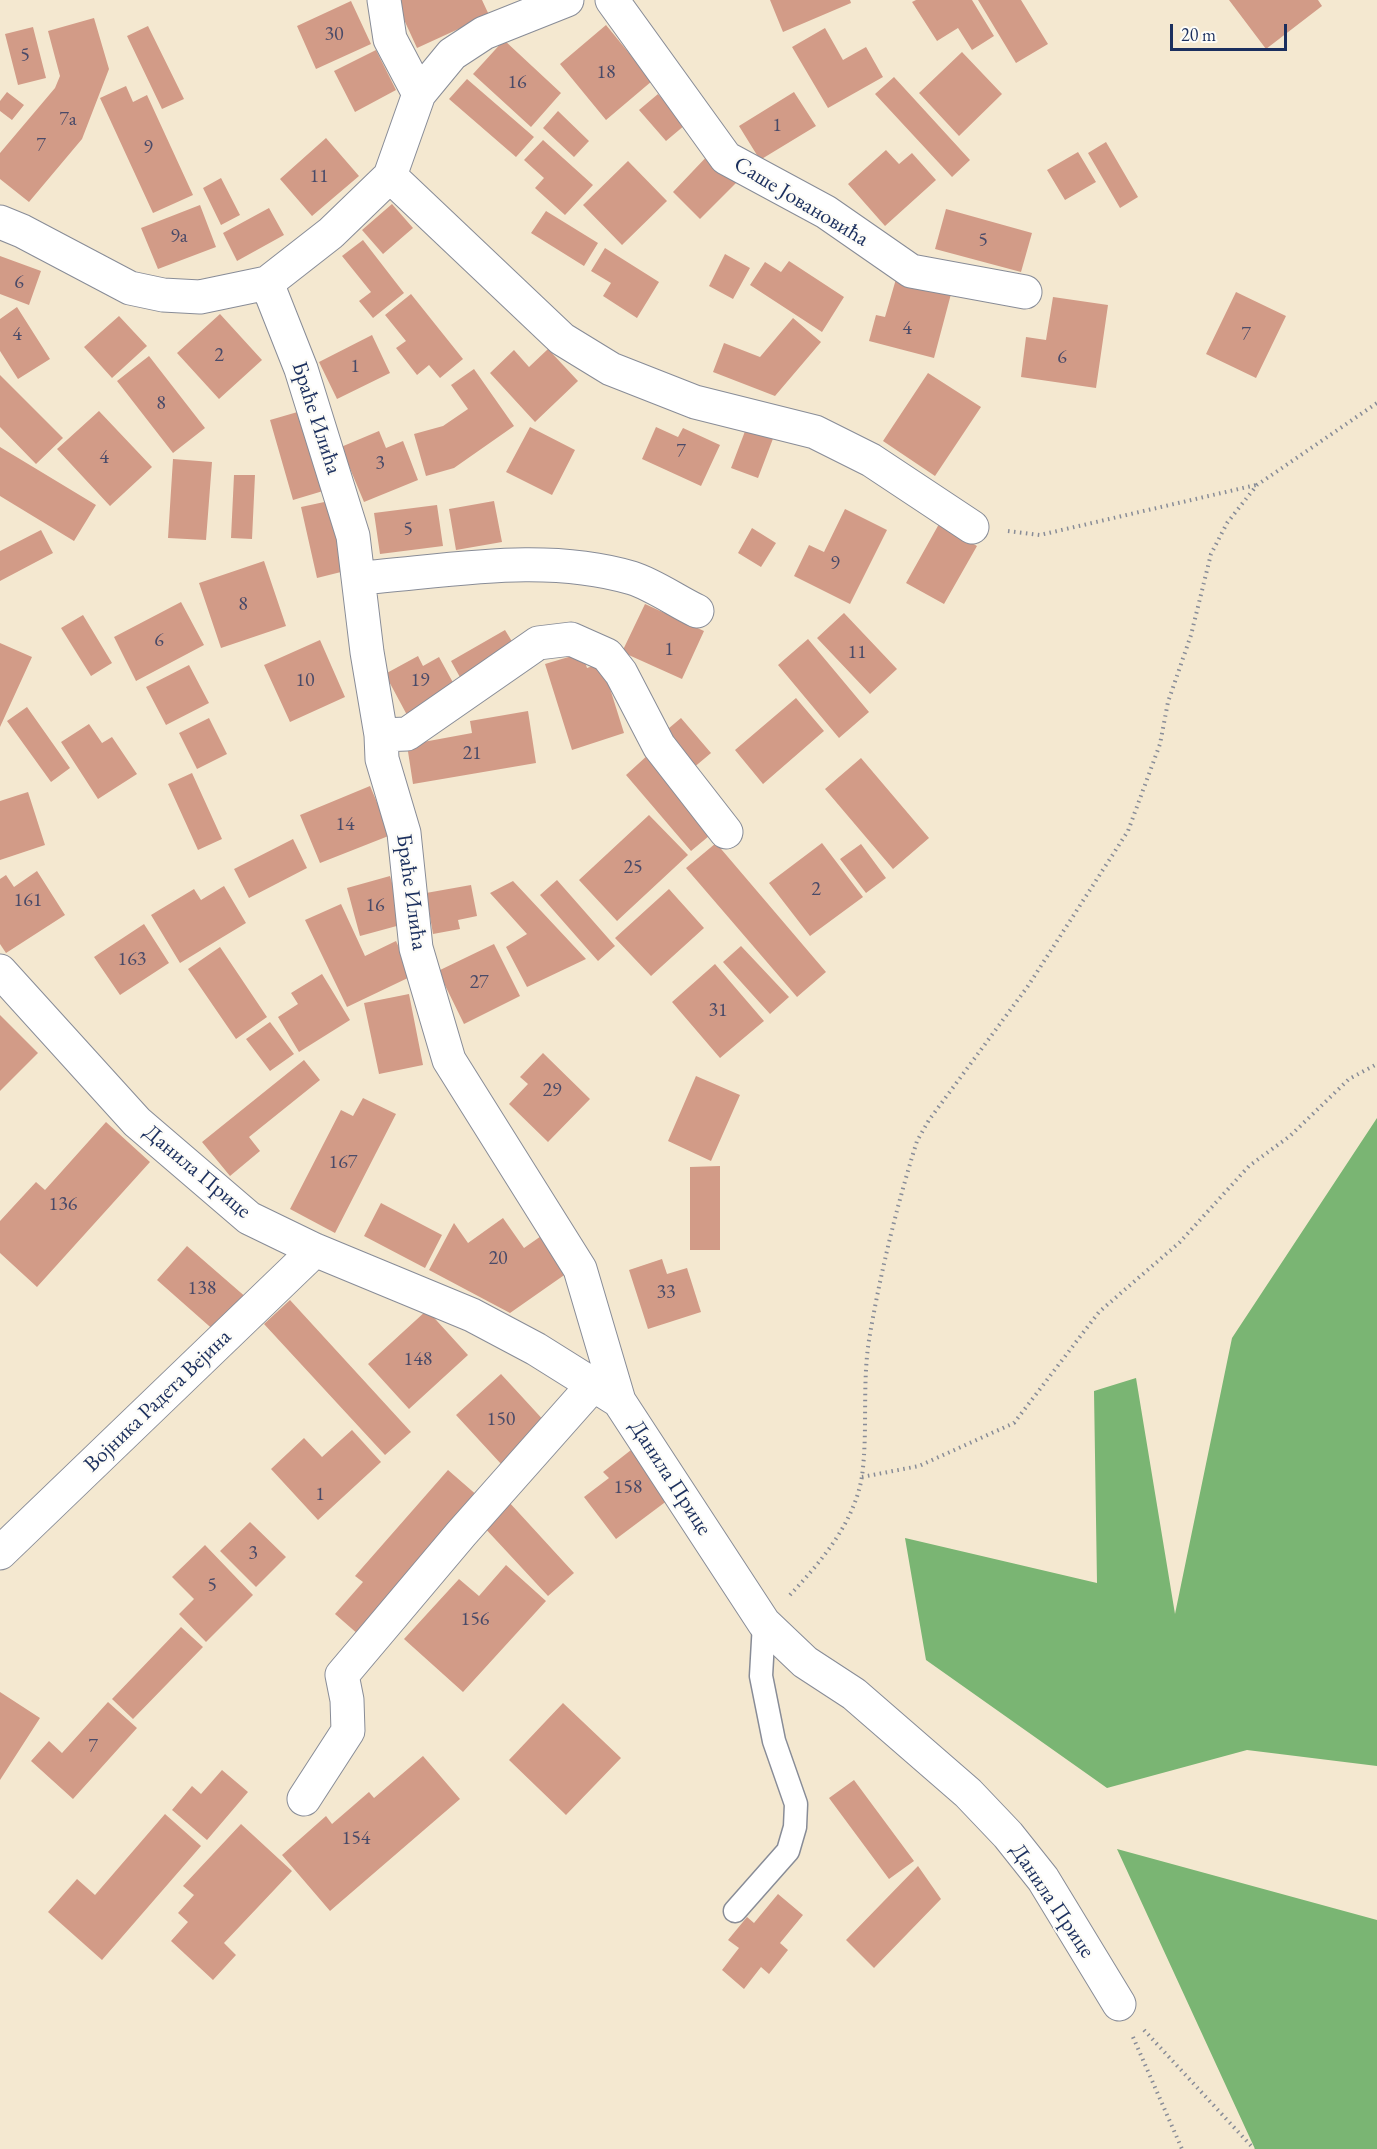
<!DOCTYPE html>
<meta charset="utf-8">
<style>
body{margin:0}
#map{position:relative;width:1377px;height:2149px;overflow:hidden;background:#f4e8d0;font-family:"EB Garamond",serif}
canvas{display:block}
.scale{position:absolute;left:1170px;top:24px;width:117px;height:27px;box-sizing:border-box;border:3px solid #1b2f5e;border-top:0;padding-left:8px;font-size:18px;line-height:21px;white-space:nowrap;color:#1b2f5e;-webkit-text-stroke:4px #fdfcf7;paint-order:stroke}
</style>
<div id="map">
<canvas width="1377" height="2149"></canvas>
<div class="scale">20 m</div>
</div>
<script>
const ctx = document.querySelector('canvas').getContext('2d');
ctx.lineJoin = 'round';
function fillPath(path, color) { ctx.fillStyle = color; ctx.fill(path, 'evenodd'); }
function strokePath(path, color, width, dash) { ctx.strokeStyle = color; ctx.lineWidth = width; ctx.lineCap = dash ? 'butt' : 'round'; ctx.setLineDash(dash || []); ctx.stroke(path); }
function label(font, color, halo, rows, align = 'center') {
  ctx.font = font + ' "EB Garamond",serif'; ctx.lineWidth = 4.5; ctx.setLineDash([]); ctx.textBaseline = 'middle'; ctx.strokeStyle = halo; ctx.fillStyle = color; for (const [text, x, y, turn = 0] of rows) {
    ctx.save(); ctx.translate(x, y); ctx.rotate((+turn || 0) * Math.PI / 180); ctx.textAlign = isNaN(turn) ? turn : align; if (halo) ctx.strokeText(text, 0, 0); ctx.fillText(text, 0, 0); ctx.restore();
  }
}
const forest = new Path2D(`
 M1377,1118V1766L1247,1750L1107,1788L926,1660L905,1538L1097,1583L1094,1391L1136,1378L1175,1614L1232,1338Z
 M1117,1849L1377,1920V2149H1255Z`);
const building = new Path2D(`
 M395,0H482L489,15L417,48Z
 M770,0H850L851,3L783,32Z
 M916,0H972L994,36L972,50L958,28L937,41L912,2Z
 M978,0H1021L1048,44L1016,63Z
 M1229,0H1318L1322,6L1266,49Z
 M351,1L371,44L316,69L297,26Z
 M94,18L109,69L82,139L29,202L0,179V153L55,88L60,76L48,31Z
 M606,25L652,81L606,120L560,64Z
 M148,26L184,99L162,109L127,36Z
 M33,27L46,78L18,85L5,34Z
 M825,28L843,60L866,47L883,77L828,108L792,47Z
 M504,40L561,93L531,127L473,74Z
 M376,50L396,90L355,112L334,71Z
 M962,52L1002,94L959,136L919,93Z
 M894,77L970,160L952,177L875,94Z
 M467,79L534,137L516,157L449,99Z
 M126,86L133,102L147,95L193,195L153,213L100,98Z
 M7,92L24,105L12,120L0,111V101Z
 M794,92L816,126L760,160L739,126Z
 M658,94L685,125L666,141L639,110Z
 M558,111L589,141L574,157L543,128Z
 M326,138L359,176L312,216L280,179Z
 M543,140L593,185L565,215L535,188L544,178L524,160Z
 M1106,142L1138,197L1120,208L1088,153Z
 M886,150L899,164L912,153L936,180L885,226L848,184Z
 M712,151L740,179L700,219L673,192Z
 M1078,152L1096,182L1065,200L1047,170Z
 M628,161L667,201L622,245L583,205Z
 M221,178L240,215L221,225L203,188Z
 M392,204L413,228L383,254L362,230Z
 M200,205L216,247L158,269L141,228Z
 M269,208L284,235L237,261L223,233Z
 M946,209L1032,233L1021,272L935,249Z
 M546,211L598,243L584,266L531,233Z
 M363,240L404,293L373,318L359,301L371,292L342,256Z
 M605,248L659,282L637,318L603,296L611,283L591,271Z
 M725,254L750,268L733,299L709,286Z
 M0,256L41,271L29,305L0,294Z
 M789,261L844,297L822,332L750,285L765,262L781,272Z
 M896,279L951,294L934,358L869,341L876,315L885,317Z
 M1236,292L1286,316L1256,378L1206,354Z
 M411,294L463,359L440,378L429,365L417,375L396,348L406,341L385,315Z
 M1053,297L1108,305L1096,388L1021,377L1026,337L1046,340Z
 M17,307L50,359L18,379L0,351V319Z
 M220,314L262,360L219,399L177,353Z
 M119,316L147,346L112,378L84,347Z
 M793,318L821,342L775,396L713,372L724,343L760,357Z
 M372,335L390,373L337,399L319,362Z
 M548,349L578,381L535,422L490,373L514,350L529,367Z
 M149,356L205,428L173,453L117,381Z
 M474,369L514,426L454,468L426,476L414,434L443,426L468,409L451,385Z
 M928,373L981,407L935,476L883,441Z
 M0,375L63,438L36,464L0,427Z
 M99,411L152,467L110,506L57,449Z
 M301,411L323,491L293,500L270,420Z
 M747,426L774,436L758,478L731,468Z
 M530,427L575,450L552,495L506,472Z
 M656,427L678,437L683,428L720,445L701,486L642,459Z
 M379,431L386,448L403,441L418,480L364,502L341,447Z
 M0,447L96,505L74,541L0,496Z
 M173,459L212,462L206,540L168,538Z
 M234,475H255L252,539L231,538Z
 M329,501L345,571L317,578L301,507Z
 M494,501L502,542L456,550L449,509Z
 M437,505L443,546L380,554L374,513Z
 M845,509L887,530L850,604L794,576L809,545L824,552Z
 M939,524L977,546L944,604L906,583Z
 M752,528L776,543L761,567L738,553Z
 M41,530L53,553L0,581V551Z
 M264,561L286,626L221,648L199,583Z
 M181,602L204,645L136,681L114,637Z
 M645,604L704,631L682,679L622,652Z
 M844,613L897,669L870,694L817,638Z
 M83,615L112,663L91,676L61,628Z
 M505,630L516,648L461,679L451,661Z
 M808,639L869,712L839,738L778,665Z
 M320,640L345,697L290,722L264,665Z
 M0,643L32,657L0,727Z
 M582,653L587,668L602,663L624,733L572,750L545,664Z
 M418,656L423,666L439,657L456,688L407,715L385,674Z
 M189,665L209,703L166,725L146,687Z
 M796,698L824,731L763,784L735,750Z
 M27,707L70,768L51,782L7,721Z
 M528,711L536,763L413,784L407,745L472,733L470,721Z
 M209,718L227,754L197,769L179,733Z
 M681,718L711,753L692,769L662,734Z
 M89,724L102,743L112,737L137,774L98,799L61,742Z
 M649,754L715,831L691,851L626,775Z
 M861,758L929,838L893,869L825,789Z
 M192,773L222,839L198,850L168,784Z
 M370,786L391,835L320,863L300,815Z
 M28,792L45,845L0,860V801Z
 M649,815L688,855L617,921L579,880Z
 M293,839L307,868L249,898L234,869Z
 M716,843L826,972L797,997L686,868Z
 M822,843L863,897L810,936L769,883Z
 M861,844L886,878L866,893L840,859Z
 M37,871L65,915L6,953L0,944V879L6,875L14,887Z
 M390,876L404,924L360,936L347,888Z
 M557,880L615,946L598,961L540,895Z
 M513,881L586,959L527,987L506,947L527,934L490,893Z
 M471,885L477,916L458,920L460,929L433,934L426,893Z
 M224,886L246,923L180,963L151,915L194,889L201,900Z
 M669,889L704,928L651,976L615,938Z
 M341,904L365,956L396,941L412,976L347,1007L305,920Z
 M144,924L169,963L120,995L94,957Z
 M494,944L520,996L464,1024L438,971Z
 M741,946L789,997L770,1014L723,962Z
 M220,947L267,1017L236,1039L188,969Z
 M715,964L764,1021L720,1058L672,1002Z
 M322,974L350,1020L299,1052L278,1017L298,1004L291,993Z
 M409,994L423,1065L379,1074L364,1003Z
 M0,1015L38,1053L0,1091Z
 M270,1022L294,1054L270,1071L246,1039Z
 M543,1053L590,1099L548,1142L509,1104L528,1084L520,1077Z
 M304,1060L320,1080L249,1137L260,1151L230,1176L202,1142Z
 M696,1076L740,1095L711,1161L668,1141Z
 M363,1098L396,1114L335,1233L290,1209L341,1110L353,1116Z
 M106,1122L150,1162L37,1287L0,1253V1221L36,1182L45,1190Z
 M720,1166V1250H690V1167Z
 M381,1203L442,1235L425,1268L364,1236Z
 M503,1218L524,1248L544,1234L570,1271L510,1313L429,1270L454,1223L468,1243Z
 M187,1246L248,1299L217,1333L157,1280Z
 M662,1259L667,1274L687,1268L701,1312L648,1329L629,1270Z
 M290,1300L411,1432L385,1455L264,1324Z
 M427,1310L468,1355L409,1409L368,1364Z
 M501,1374L547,1424L502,1465L456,1415Z
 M352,1430L381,1462L318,1520L271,1469L304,1438L322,1457Z
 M631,1450L668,1500L616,1539L584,1497L609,1478L603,1472Z
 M448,1470L479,1497L359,1635L335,1614L363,1582L355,1576Z
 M508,1501L574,1573L548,1596L482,1525Z
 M250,1522L286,1557L256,1587L220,1551Z
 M205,1545L253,1595L206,1642L179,1614L194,1599L172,1577Z
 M506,1565L546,1601L463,1692L404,1639L459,1579L479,1596Z
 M181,1627L203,1647L133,1719L112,1699Z
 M0,1692L40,1718L0,1780Z
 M108,1702L137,1728L73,1799L31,1761L49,1741L62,1753Z
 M563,1703L621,1758L566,1815L509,1760Z
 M423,1756L460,1799L330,1911L282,1855L326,1816L332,1824L369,1792L374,1798Z
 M222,1770L248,1792L207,1840L172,1810L192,1786L201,1794Z
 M854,1780L914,1861L889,1879L829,1798Z
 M165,1814L201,1846L102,1960L48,1912L77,1879L95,1895Z
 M241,1824L292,1871L224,1943L236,1955L213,1980L171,1941L188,1922L178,1913L194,1895L183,1886Z
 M918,1866L941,1899L874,1968L846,1940Z
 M778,1894L803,1915L780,1943L788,1950L769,1974L761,1967L744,1989L722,1970L739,1948L728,1940L747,1917L754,1923Z`);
const path = new Path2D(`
 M1008,531L1040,535L1256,485
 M862,1477L919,1466L1014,1423L1099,1312L1180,1242L1249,1166L1290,1136L1349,1079L1377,1064
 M790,1595C820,1563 855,1522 862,1476C868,1431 862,1385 869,1340C880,1274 897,1205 917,1141L929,1120L1028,986L1128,831L1160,744L1168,702L1191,635L1211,554L1227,523L1257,485L1377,403
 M1144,2030L1254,2149
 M1133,2037L1182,2149`);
const lane = new Path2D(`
 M735,1911L788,1851L795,1827L796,1804L774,1741L761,1676L764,1623`);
const street = new Path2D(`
 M384,0L390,39L419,94
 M612,0L726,158L826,212L911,271L1025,292
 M390,176L562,339L611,369L695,402L815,432L871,460L972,527
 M0,222L22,231L130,288L163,295L200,297L267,283L331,233L390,176L419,94L452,54L484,33L567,0
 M267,283L301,369L353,536L367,652L381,735L382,759L404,833L416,948L449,1060L580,1269L619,1401
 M360,578C450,571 544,552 632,578C654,585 676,601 697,611
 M381,735L407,734L538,643L571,639L607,655L621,673L659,746L726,832
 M0,971L137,1122L249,1218L315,1250L472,1315L536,1349L619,1401L764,1623L805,1662L854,1694L968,1793L1008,1835L1043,1879L1119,2004
 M0,1553L315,1250
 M304,1799L348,1731L347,1700L342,1675L461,1534L594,1384`);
const numberNames = [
 ["30",334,35],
 ["5",25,56],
 ["18",606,73],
 ["16",517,83],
 ["7a",68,120],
 ["1",777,126],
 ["7",41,146],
 ["9",148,148],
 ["11",319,177],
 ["9a",179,237],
 ["5",983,241],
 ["6",19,283],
 ["4",907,329],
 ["4",17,335],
 ["7",1246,335],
 ["2",219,356],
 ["6",1062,358],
 ["1",355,367],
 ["8",161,404],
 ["7",681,452],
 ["4",104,458],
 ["3",380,464],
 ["5",408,530],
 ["9",835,564],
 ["8",243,605],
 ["6",159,641],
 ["1",669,650],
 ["11",857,653],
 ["10",305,681],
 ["19",420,681],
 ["21",472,754],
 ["14",345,825],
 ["25",633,868],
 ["2",816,890],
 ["161",28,901],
 ["16",375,906],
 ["163",132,960],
 ["27",479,983],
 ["31",718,1011],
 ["29",552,1091],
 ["167",343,1163],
 ["136",63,1205],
 ["20",498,1259],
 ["138",202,1289],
 ["33",666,1293],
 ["148",418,1360],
 ["150",501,1420],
 ["158",628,1488],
 ["1",320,1495],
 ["3",253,1554],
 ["5",212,1586],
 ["156",475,1620],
 ["7",93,1747],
 ["154",356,1839]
];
const streetNames = [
 ["Саше Јовановића",801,202,31],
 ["Браће Илића",316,418,72],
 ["Браће Илића",411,892,82],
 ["Данила Прице",197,1172,40],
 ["Војника Радета Вејина",158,1401,-44],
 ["Данила Прице",670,1478,57],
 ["Данила Прице",1052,1901,56]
];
fillPath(forest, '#7ab573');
fillPath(building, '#d29b87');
strokePath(lane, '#888c97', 25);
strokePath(street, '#888c97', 35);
strokePath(path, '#888c97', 4, [1.5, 4.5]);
strokePath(lane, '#fff', 22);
strokePath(street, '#fff', 33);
label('20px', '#494a68', null, numberNames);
label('22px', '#1b2f5e', '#fdfcf7', streetNames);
</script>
